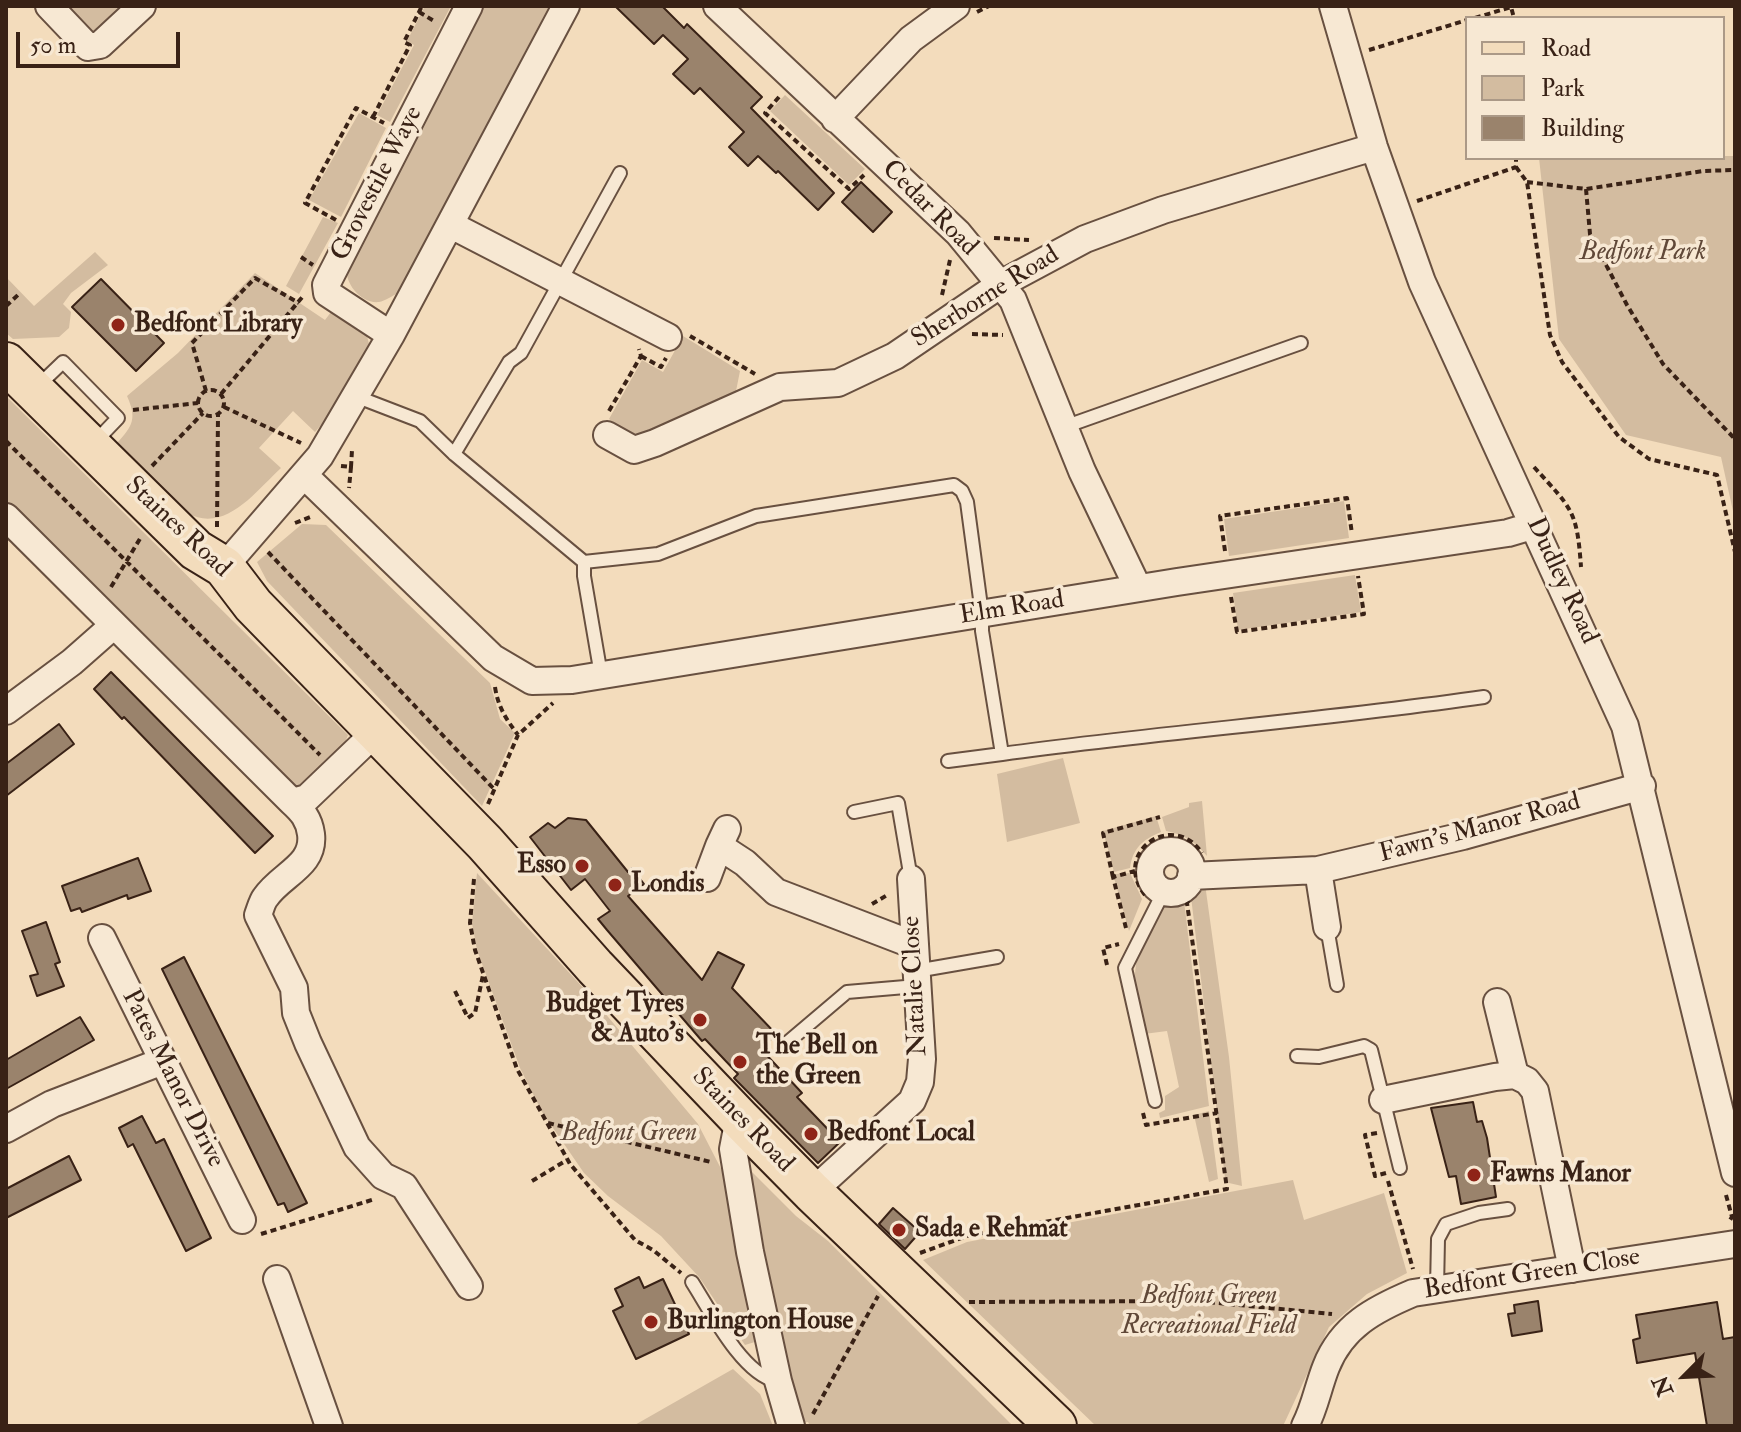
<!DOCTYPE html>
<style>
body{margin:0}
#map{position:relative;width:1741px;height:1432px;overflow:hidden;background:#f3dcbc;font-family:"IM FELL Double Pica",serif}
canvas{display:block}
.frame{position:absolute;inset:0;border:8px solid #392216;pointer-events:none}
.legend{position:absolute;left:1465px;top:16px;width:260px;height:144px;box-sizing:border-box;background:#f7e8d3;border:2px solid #ab9987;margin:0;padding:10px 14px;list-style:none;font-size:24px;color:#392216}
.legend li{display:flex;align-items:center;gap:16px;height:40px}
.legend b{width:40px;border:2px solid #ab9987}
.north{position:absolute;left:1645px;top:1336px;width:80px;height:80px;-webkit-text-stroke:6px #f7e8d3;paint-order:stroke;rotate:246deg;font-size:22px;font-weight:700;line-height:32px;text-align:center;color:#392216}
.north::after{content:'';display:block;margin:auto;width:28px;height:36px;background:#392216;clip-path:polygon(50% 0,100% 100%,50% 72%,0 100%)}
.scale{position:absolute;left:16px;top:32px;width:164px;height:36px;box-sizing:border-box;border:4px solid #392216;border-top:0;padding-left:10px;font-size:24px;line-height:28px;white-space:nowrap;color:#392216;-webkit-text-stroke:6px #f7e8d3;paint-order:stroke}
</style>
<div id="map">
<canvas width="1741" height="1432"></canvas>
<div class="frame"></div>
<ul class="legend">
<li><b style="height:10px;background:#f3dcbc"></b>Road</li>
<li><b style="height:22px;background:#d3bca0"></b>Park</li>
<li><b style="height:22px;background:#9a836c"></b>Building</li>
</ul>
<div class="north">N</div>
<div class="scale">50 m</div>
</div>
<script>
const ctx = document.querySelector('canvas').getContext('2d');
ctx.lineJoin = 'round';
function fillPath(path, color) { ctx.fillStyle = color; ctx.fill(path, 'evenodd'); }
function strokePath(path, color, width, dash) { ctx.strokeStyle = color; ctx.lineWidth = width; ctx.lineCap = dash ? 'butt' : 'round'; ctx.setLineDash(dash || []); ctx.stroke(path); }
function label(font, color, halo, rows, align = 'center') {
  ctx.font = font + ' "IM FELL Double Pica",serif'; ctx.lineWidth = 7; ctx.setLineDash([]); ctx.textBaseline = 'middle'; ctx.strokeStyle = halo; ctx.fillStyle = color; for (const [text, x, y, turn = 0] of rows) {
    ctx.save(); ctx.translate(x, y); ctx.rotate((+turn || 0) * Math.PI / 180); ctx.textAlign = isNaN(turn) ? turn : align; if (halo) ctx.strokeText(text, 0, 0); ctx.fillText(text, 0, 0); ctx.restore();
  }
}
const green = new Path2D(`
 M60,6H129L93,39Z
 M425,6H451L390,122L377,115L414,45L407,41Z
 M483,6H549L398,293C392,296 385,301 379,302C361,304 344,283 347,267Z
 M785,95L865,169L849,185L770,111Z
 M359,113L386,128L341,217L309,200Z
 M1723,156H1735V520L1721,457L1626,435L1559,339L1539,158Z
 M323,217L338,223L299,294L286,286Z
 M95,252L108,265L71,293L63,304L71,312L69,328L59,337L13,339L6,333V277L34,306Z
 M255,273L325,320L334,308L365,328L370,348L334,410L315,432L293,411L259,448L281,468C255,492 225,534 187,513L117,443C133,426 137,418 127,396L178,353Z
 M683,336L740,371L735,396L645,437L633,436L609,419L642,360L663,372Z
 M6,396L348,735C341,754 317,781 298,787L274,775L104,599L6,502Z
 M1344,501L1349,538L1229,556L1224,519Z
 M302,524L326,525L490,683L500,719L515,733L482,806L267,581L257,562Z
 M1355,575L1361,612L1238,630L1233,593Z
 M1063,758L1080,823L1007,842L997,774Z
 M1202,801L1207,856C1194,841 1185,835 1166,831L1162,817L1189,807V803Z
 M1156,816L1161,832C1142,840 1133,848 1130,868L1114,872L1103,831Z
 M477,873L588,993L698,1124L734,1194L758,1341L745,1345L699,1277L661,1236L608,1196L584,1173L542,1112L520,1068L477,950L472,923Z
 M1130,873L1142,899L1129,931L1114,878L1116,874Z
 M1205,884L1229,1057L1242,1186L1229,1183L1225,1178L1191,897Z
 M1184,901L1209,1106L1160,1118L1159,1113L1165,1110V1096L1179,1087L1167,1031L1144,1034C1128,972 1134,961 1156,904Z
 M1209,1111L1218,1179L1209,1182L1194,1115Z
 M751,1171L796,1216L828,1241L1013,1426H810L808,1422L801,1423L768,1272Z
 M1293,1180L1304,1220L1384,1193L1407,1273L1367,1294L1329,1327L1283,1426H1096L923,1260L967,1242Z
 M733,1369L760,1394L773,1426H633Z`);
const building = new Path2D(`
 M615,6H662L684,28L687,24L762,97L751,108L834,193L818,210L778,171L776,173L758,156L748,166L729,147L744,132L700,88L694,94L673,74L688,59L663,35L654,44Z
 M861,182L892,212L873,232L842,202Z
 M101,279L164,343L136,371L72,307Z
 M111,672L273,836L255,853L124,717L122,719L94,689Z
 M59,724L74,744L6,796V764Z
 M568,818L586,820L628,872L632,868L644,884L628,896L702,980L718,952L744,965L732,988L776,1034L761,1049L802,1093L797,1097L840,1142L818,1163L734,1078L738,1074L705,1039L702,1041L607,930L598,919L610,911L585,879L571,890L530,837L548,823L555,828Z
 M138,858L151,891L128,899L127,895L82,912L80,908L71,911L62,886Z
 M46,922L60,962L55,964L64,986L37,996L30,976L38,974L22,931Z
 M184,957L307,1203L288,1212L284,1203L278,1205L162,969Z
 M80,1017L94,1040L6,1089V1060Z
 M1473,1102L1477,1122L1482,1121L1487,1138L1496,1197L1461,1204L1456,1176L1449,1177L1431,1108Z
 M142,1116L156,1143L164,1139L211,1238L186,1251L133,1144L128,1147L119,1128Z
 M69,1156L81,1180L6,1218V1189Z
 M893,1208L920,1232L905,1249L879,1224Z
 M639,1277L644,1288L663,1279L689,1334L636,1359L613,1311L623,1306L615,1289Z
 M1538,1301L1542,1331L1512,1336L1508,1314L1515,1313L1514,1305Z
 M1717,1302L1723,1339L1735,1337V1426H1707L1695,1353L1637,1363L1633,1340L1640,1338L1636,1315Z`);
const path = new Path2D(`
 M419,12L434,21
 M977,12L989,6
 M1475,18L1511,7L1514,18
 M1369,50L1467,20
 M779,97L765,113L849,189L864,175
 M373,117L410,45L404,42L422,6
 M1516,167L1527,182L1550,335L1562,362L1619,437L1649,459L1717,475L1735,552
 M1527,182L1586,189L1703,171L1735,170
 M1586,189L1590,234L1627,305L1663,364L1735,439
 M1417,201L1516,167V158
 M336,220L305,203L356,108L384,123
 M994,238L1029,240
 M301,257L313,265
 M942,295L950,260
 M6,306L19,294
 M972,334L1003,335
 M690,336L755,374
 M641,356L661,367L666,358
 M198 403a13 13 0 1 1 26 0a13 13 0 1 1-26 0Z
 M206,391L192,343L255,278L299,303
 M221,394L304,295
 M224,407L301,443
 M133,410L198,403
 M609,411L641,356L639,349
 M6,441L320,755
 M152,466L203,413
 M341,466L351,467L349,488
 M351,467L352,450
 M1534,467C1572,509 1577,510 1581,567
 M295,523L313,516
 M217,527L218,414
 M1225,551L1220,516L1347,498L1352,534
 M268,552L494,789
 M111,587L141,537
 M1231,597L1237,632L1364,614L1358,576
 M495,687C498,707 506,719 518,735
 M488,804L518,735L553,703
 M1113,877L1103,833L1160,817
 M474,879L470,923L475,950L517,1069L570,1164L635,1240L653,1250L681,1273
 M1145,895C1111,852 1173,810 1202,853
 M872,904L889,894
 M1126,928L1113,877L1135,871
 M1107,965L1103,948L1119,944
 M455,991L468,1018L475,1013L483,975
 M1143,1113L1146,1125L1217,1113
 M548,1123L711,1162
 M1377,1133L1365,1135L1375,1176L1386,1173
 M532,1181L567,1160
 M1388,1181L1413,1269
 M1726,1195L1732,1217L1730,1220
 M261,1234L375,1199
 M920,1253L967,1236L1227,1189L1187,903L1189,900
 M969,1302L1197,1301L1332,1314
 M813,1414L878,1296`);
const lane = new Path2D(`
 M39,385L63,362L118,418L95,442
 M355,396L420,421L454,454L584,562L658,554L756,516L954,485L962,491L967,502L982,614V631L1002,754C1162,732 1324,720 1484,697
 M1064,427L1301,343
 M454,454L509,362L521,353L620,173
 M584,562V576L601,675
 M948,761L1002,754
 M854,812L898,803L911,879
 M1327,927L1337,985
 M916,971L997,957
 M788,1042L847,992L917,986
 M1297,1056L1319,1057L1364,1046L1371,1050L1400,1168
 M1155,1101L1125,968L1164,891
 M692,1282C710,1310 742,1374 776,1381
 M1437,1289L1438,1239L1446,1224L1479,1213L1508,1209`);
const street = new Path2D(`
 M49,6L88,47L100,45L142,6
 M717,6L958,233L1013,300L1082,471L1138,588
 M1333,6L1374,147L1422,282L1625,726L1735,1173
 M835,119L911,39L956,6
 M451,225L668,337
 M391,335L327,293L326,285L469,6
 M607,435L634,450L655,443L780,387L838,383L895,356L1001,284L1085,239L1163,210L1374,147
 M305,476L493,658L532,681L572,680L1177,582L1508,533L1535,525
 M6,517L292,802L307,798L377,731
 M224,567L320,456L391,335L566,6
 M6,711L72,662L114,625
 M292,802C302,811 309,819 311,834C315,866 281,874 265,898C262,902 260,910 258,915L294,988L296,1013L308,1043L357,1147L383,1176L404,1186L469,1286
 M727,829L719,846L745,863L776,892L914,945
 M1150 872a21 21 0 1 1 42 0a21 21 0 1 1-42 0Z
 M1318,870L1327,927
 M1191,876L1318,870L1463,836L1642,786
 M707,878L719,846
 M102,938L242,1220
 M1497,1002L1515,1075
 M1383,1100L1495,1077L1515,1075L1527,1081L1535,1091L1572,1269
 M739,1118L733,1149L750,1252L778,1381L791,1426
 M6,1129L52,1104L163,1061
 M812,1192L912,1101L920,1082L922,1059L911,879
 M277,1279L329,1426
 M1305,1426C1315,1407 1318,1387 1326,1367C1342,1326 1375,1309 1413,1293L1735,1244`);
const primary = new Path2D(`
 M6,363L196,550L224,567L253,605L485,843L595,967L739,1118L812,1192L1056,1426`);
const markers = [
 [118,325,8,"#8f2418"],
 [582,866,8,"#8f2418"],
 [615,885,8,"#8f2418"],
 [700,1020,8,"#8f2418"],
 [740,1062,8,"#8f2418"],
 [811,1134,8,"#8f2418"],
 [1474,1175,8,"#8f2418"],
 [899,1230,8,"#8f2418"],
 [651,1322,8,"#8f2418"]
];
const streetNames = [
 ["Grovestile Waye",378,184,-63],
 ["Cedar Road",929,209,45],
 ["Sherborne Road",986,298,-32],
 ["Staines Road",177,528,43],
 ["Dudley Road",1561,581,65],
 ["Elm Road",1012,609,-9],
 ["Fawn's Manor Road",1480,829,-15],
 ["Natalie Close",916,986,-93],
 ["Pates Manor Drive",172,1079,63],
 ["Staines Road",742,1121,46],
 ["Bedfont Green Close",1532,1275,-9]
];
const parkNames = [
 ["Bedfont Park",1643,253],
 ["Bedfont Green",629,1134],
 ["Bedfont Green",1209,1297],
 ["Recreational Field",1209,1327]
];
const poiNames = [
 ["Bedfont Library",134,325],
 ["Esso",566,866,"right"],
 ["Londis",631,885],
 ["Budget Tyres",684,1005,"right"],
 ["& Auto's",684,1035,"right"],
 ["The Bell on",756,1047],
 ["the Green",756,1077],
 ["Bedfont Local",827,1134],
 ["Fawns Manor",1490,1175],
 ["Sada e Rehmat",915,1230],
 ["Burlington House",667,1322]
];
fillPath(green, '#d3bca0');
fillPath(building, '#9a836c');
strokePath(building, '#392216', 2);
strokePath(lane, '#685040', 16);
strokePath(street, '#685040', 30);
strokePath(primary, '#392216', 44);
strokePath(path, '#392216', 4, [6, 4]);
strokePath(lane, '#f7e8d3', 12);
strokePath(street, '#f7e8d3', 26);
strokePath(primary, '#f3dcbc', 40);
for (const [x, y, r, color] of markers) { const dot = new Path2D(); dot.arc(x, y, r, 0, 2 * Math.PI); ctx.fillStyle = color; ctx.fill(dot); strokePath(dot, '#f7e8d3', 3); }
label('26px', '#392216', '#f7e8d3', streetNames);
label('italic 26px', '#604838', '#f7e8d3', parkNames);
label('bold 26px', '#392216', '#f7e8d3', poiNames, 'left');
</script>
